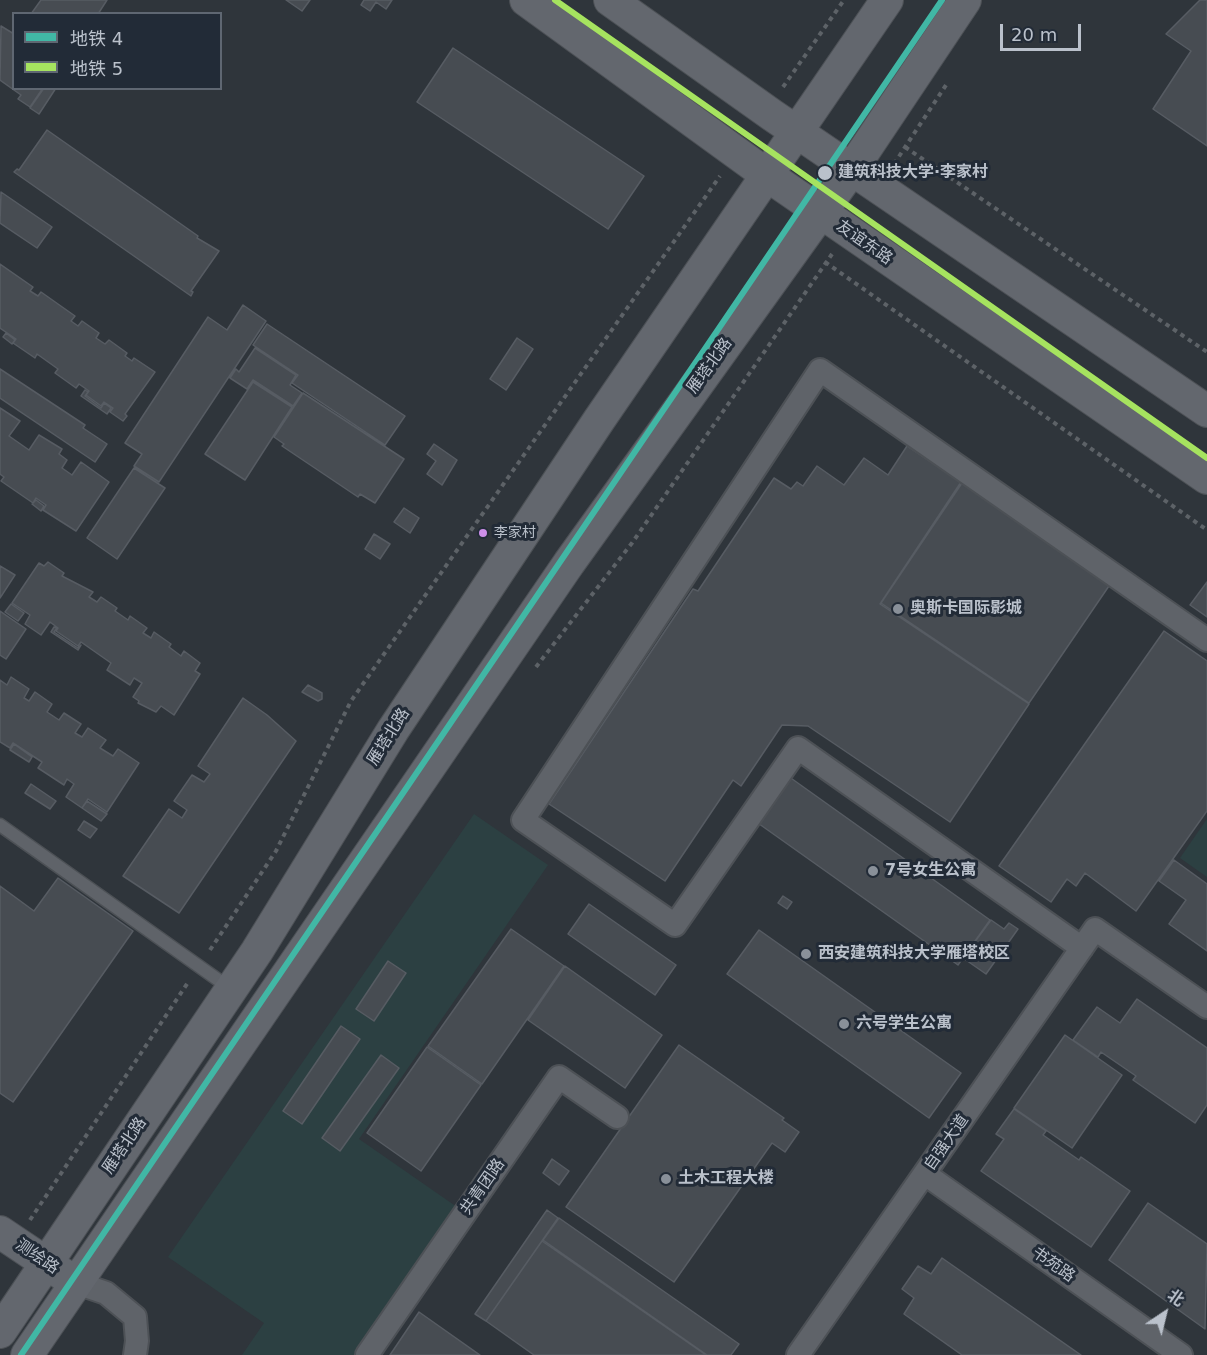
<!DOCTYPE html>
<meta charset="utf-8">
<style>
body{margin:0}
#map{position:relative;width:1207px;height:1355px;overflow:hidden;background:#2f353b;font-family:"DejaVu Sans","Noto Sans SC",sans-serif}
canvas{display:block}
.legend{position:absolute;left:12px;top:12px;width:210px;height:78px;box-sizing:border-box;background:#222b37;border:2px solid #5f6772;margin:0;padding:8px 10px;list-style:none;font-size:18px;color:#bac1cb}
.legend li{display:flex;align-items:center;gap:12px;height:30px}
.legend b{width:30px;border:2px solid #5f6772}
.north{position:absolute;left:1135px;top:1283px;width:60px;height:60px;-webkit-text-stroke:4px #222b37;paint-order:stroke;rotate:35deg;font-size:16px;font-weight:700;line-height:24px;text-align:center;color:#bac1cb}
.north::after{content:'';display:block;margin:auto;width:21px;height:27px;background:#bac1cb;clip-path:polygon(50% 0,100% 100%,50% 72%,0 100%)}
.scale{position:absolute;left:1000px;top:24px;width:81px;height:27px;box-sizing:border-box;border:3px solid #bac1cb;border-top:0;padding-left:8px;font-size:18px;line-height:21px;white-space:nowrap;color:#bac1cb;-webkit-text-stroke:4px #222b37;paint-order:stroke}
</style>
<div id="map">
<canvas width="1207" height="1355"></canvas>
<ul class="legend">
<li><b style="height:8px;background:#41b7a5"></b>地铁 4</li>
<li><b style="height:8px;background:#a6e35f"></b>地铁 5</li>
</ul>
<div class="north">北</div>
<div class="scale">20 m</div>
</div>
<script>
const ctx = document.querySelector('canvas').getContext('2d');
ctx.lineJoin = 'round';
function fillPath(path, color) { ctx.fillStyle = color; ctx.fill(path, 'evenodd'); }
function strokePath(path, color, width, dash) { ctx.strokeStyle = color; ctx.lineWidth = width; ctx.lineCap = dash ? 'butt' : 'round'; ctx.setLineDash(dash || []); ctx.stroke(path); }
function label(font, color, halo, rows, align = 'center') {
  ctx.font = font + ' "DejaVu Sans","Noto Sans SC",sans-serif'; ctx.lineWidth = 6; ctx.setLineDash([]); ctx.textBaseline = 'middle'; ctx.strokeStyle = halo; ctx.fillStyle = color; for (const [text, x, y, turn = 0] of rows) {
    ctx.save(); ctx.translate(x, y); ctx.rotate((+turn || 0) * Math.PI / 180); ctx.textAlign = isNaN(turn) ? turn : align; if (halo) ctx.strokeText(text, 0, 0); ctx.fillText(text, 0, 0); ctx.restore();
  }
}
const green = new Path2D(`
 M474,814L548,865L359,1139L467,1214L370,1355H242L264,1323L168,1257Z
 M1207,819V877L1180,858Z`);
const building = new Path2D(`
 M41,0H107L98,14H31Z
 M286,0H310L302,11Z
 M364,0H392L386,9L376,2L370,11L361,5Z
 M1200,0H1207V146L1153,109L1191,51L1166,34Z
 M1,26L14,34V88H43L30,107L18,99L21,95L0,80Z
 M453,48L644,176L608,229L417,102Z
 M44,88H56L39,114L30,108Z
 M47,130L198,236L197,238L219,251L191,291L193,292L191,296L14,172L17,169L19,170Z
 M1,192L52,227L37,248L0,223Z
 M0,264L33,287L30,291L38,296L41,292L75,316L71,321L78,326L82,321L99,333L96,338L105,344L109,340L127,353L125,356L132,361L134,358L155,372L125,414L127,416L123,421L110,412L113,408L104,402L101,406L86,395L89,391L79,384L76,388L55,373L58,369L37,354L35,358L13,343L16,339L0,328Z
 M243,305L266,321L159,482L134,466L142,454L125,443L208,317L227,330Z
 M267,324L405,416L385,445L292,383L298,375L253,345Z
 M6,333L15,340L12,344L3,337Z
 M517,338L533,349L506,390L490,379Z
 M255,348L296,375L290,385L302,393L293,406L253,380L247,389L230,378L236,369L239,372Z
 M0,369L85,425L83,428L107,444L95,462L0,398Z
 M253,382L292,407L245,480L205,454Z
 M85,390L88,392L85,396L101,408L104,403L111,408L107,414L81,396Z
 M303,393L404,459L375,503L360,494L358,497L282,446L284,444L274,437Z
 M0,408L20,421L9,436L29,450L39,435L62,449L59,454L67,460L62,468L72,475L81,462L109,482L76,531L43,510L46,505L36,498L33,503L1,481L4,477L0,474Z
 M434,444L457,460L442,485L427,474L436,461L427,454Z
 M907,446L961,482L880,604L1029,704L950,822L808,726L782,725L741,786L733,780L665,881L549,804L693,589L698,591L774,478L791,489L797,482L803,486L817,466L844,485L864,458L888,475Z
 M134,468L165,488L117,559L87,538Z
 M962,483L1111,583L1029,703L881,603Z
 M36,500L44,506L41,511L32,504Z
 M404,508L419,518L410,533L394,522Z
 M374,534L390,544L380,559L365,549Z
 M48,562L64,573L62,576L93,592L89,597L97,602L101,597L117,608L115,611L128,620L130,616L147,628L143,633L151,638L154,632L171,644L169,647L181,656L184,651L200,663L195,671L200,674L174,715L161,706L156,712L138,703L139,701L133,697L142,683L134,678L130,685L107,670L111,663L81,642L78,646L56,631L58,628L50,622L41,635L25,624L30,615L12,603L39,563L44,566Z
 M0,566L15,575L0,598Z
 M1207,582V617L1190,605Z
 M11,604L24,613L18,621L5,612Z
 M0,611L26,629L6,659L0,655Z
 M54,627L57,628L54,632L78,648L81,645L78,650L51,632Z
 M1164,631L1207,661V811L1136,911L1085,873L1076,886L1067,879L1051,902L999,866Z
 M11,677L29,689L24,698L29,701L35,692L52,704L47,712L59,720L64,713L81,724L75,733L82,737L88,728L106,740L100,748L113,756L118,749L139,763L107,812L88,799L82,808L66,797L74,784L67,779L64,785L38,768L42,762L13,743L10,748L0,742V680L7,685Z
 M308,685L322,693V699L318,701L302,692Z
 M243,698L267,715L296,741L179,913L123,876L169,809L182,818L187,810L174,801L192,775L204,782L210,774L198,766Z
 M14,744L32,757L29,762L10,750Z
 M788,776L990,920L958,965L755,821Z
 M31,784L56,801L50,809L25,793Z
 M87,801L107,814L101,821L82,808Z
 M84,821L97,829L90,838L78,830Z
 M1174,860L1207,884V951L1169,924L1186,900L1159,881Z
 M58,878L133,931L13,1102L0,1093V886L34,911Z
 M783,896L792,902L787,909L778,903Z
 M589,904L676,965L655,995L568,934Z
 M991,920L1004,929L1009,923L1018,929L986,974L963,958Z
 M511,929L564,966L482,1084L428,1046Z
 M759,930L961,1073L929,1118L727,974Z
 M388,961L406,973L374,1021L356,1009Z
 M565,966L662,1035L625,1088L528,1020Z
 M1137,999L1207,1048V1105L1195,1123L1133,1080L1136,1076L1101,1052L1098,1057L1073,1040L1097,1007L1120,1023Z
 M341,1026L360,1039L302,1124L283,1111Z
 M1065,1035L1122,1075L1072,1148L1014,1108Z
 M679,1045L784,1118L782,1120L799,1132L785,1152L772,1143L674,1282L566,1207Z
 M427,1047L481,1085L421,1171L367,1133Z
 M381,1055L399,1068L340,1151L322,1138Z
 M1014,1109L1046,1131L1043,1135L1079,1160L1081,1157L1130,1191L1091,1247L981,1171L1004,1139L996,1134Z
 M552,1159L569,1171L559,1185L543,1173Z
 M1148,1203L1207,1244L1205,1329L1109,1260Z
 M547,1210L558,1218L486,1321L475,1314Z
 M559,1218L739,1344L731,1355H707L543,1240Z
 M542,1241L706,1355H534L486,1321Z
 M942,1258L1081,1355H962L904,1314L914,1298L902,1289L918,1266L931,1274Z
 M419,1312L480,1355H390Z`);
const path = new Path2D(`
 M783,87L844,0
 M905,147L1207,352
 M894,164L948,82
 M825,262L1207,530
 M536,667L632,543L832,254
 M210,950L276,851L351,701L720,176
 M30,1220L189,981`);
const lane = new Path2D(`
 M0,825L231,989`);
const street = new Path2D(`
 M1082,948L798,748L675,925L523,820L820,370L1207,640
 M925,1174L1181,1355
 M74,1282L106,1293L135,1317L137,1341L135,1355
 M367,1355L559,1077L617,1117
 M798,1355L1095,929L1207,1007`);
const secondary = new Path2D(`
 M526,0L767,175L1207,478
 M610,0L772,115L1207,411
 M0,1232L64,1275
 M0,1332L257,951L393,730L599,420L887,0
 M27,1355L569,563L852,169L965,0`);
const metro1 = new Path2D(`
 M21,1355L942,0`);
const metro2 = new Path2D(`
 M555,0L1207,458`);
const markers = [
 [825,173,8,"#bac1cb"],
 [483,533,5,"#ce8fe9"],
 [898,609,6,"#899099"],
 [873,871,6,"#899099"],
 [806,954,6,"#899099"],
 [844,1024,6,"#899099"],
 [666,1179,6,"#899099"]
];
const busNames = [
 ["李家村",494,533]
];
const stopNames = [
 ["建筑科技大学·李家村",838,173]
];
const streetNames = [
 ["友谊东路",864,243,35],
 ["雁塔北路",710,366,-54],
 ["雁塔北路",389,737,-58],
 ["自强大道",947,1143,-55],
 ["雁塔北路",125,1146,-56],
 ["共青团路",483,1187,-55],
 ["测绘路",37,1257,34],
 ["书苑路",1053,1265,35]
];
const poiNames = [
 ["奥斯卡国际影城",910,609],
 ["7号女生公寓",885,871],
 ["西安建筑科技大学雁塔校区",818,954],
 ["六号学生公寓",856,1024],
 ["土木工程大楼",678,1179]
];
fillPath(green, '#2c4042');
fillPath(building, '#474c52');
strokePath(building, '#575c63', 1.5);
strokePath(lane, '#4d5156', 15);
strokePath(street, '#4d5156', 26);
strokePath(secondary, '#4d5156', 34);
strokePath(path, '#5d6267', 4, [4.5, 4.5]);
strokePath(lane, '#5f6369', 12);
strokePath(street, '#5f6369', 22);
strokePath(secondary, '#63676e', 32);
strokePath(metro1, '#41b7a5', 6);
strokePath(metro2, '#a6e35f', 6);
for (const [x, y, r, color] of markers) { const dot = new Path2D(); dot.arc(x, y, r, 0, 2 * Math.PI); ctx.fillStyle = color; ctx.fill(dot); strokePath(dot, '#222b37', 2); }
label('14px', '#bac1cb', '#222b37', busNames, 'left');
label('bold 16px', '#bac1cb', '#222b37', stopNames, 'left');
label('16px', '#bac1cb', '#222b37', streetNames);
label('bold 16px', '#bac1cb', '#222b37', poiNames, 'left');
</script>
